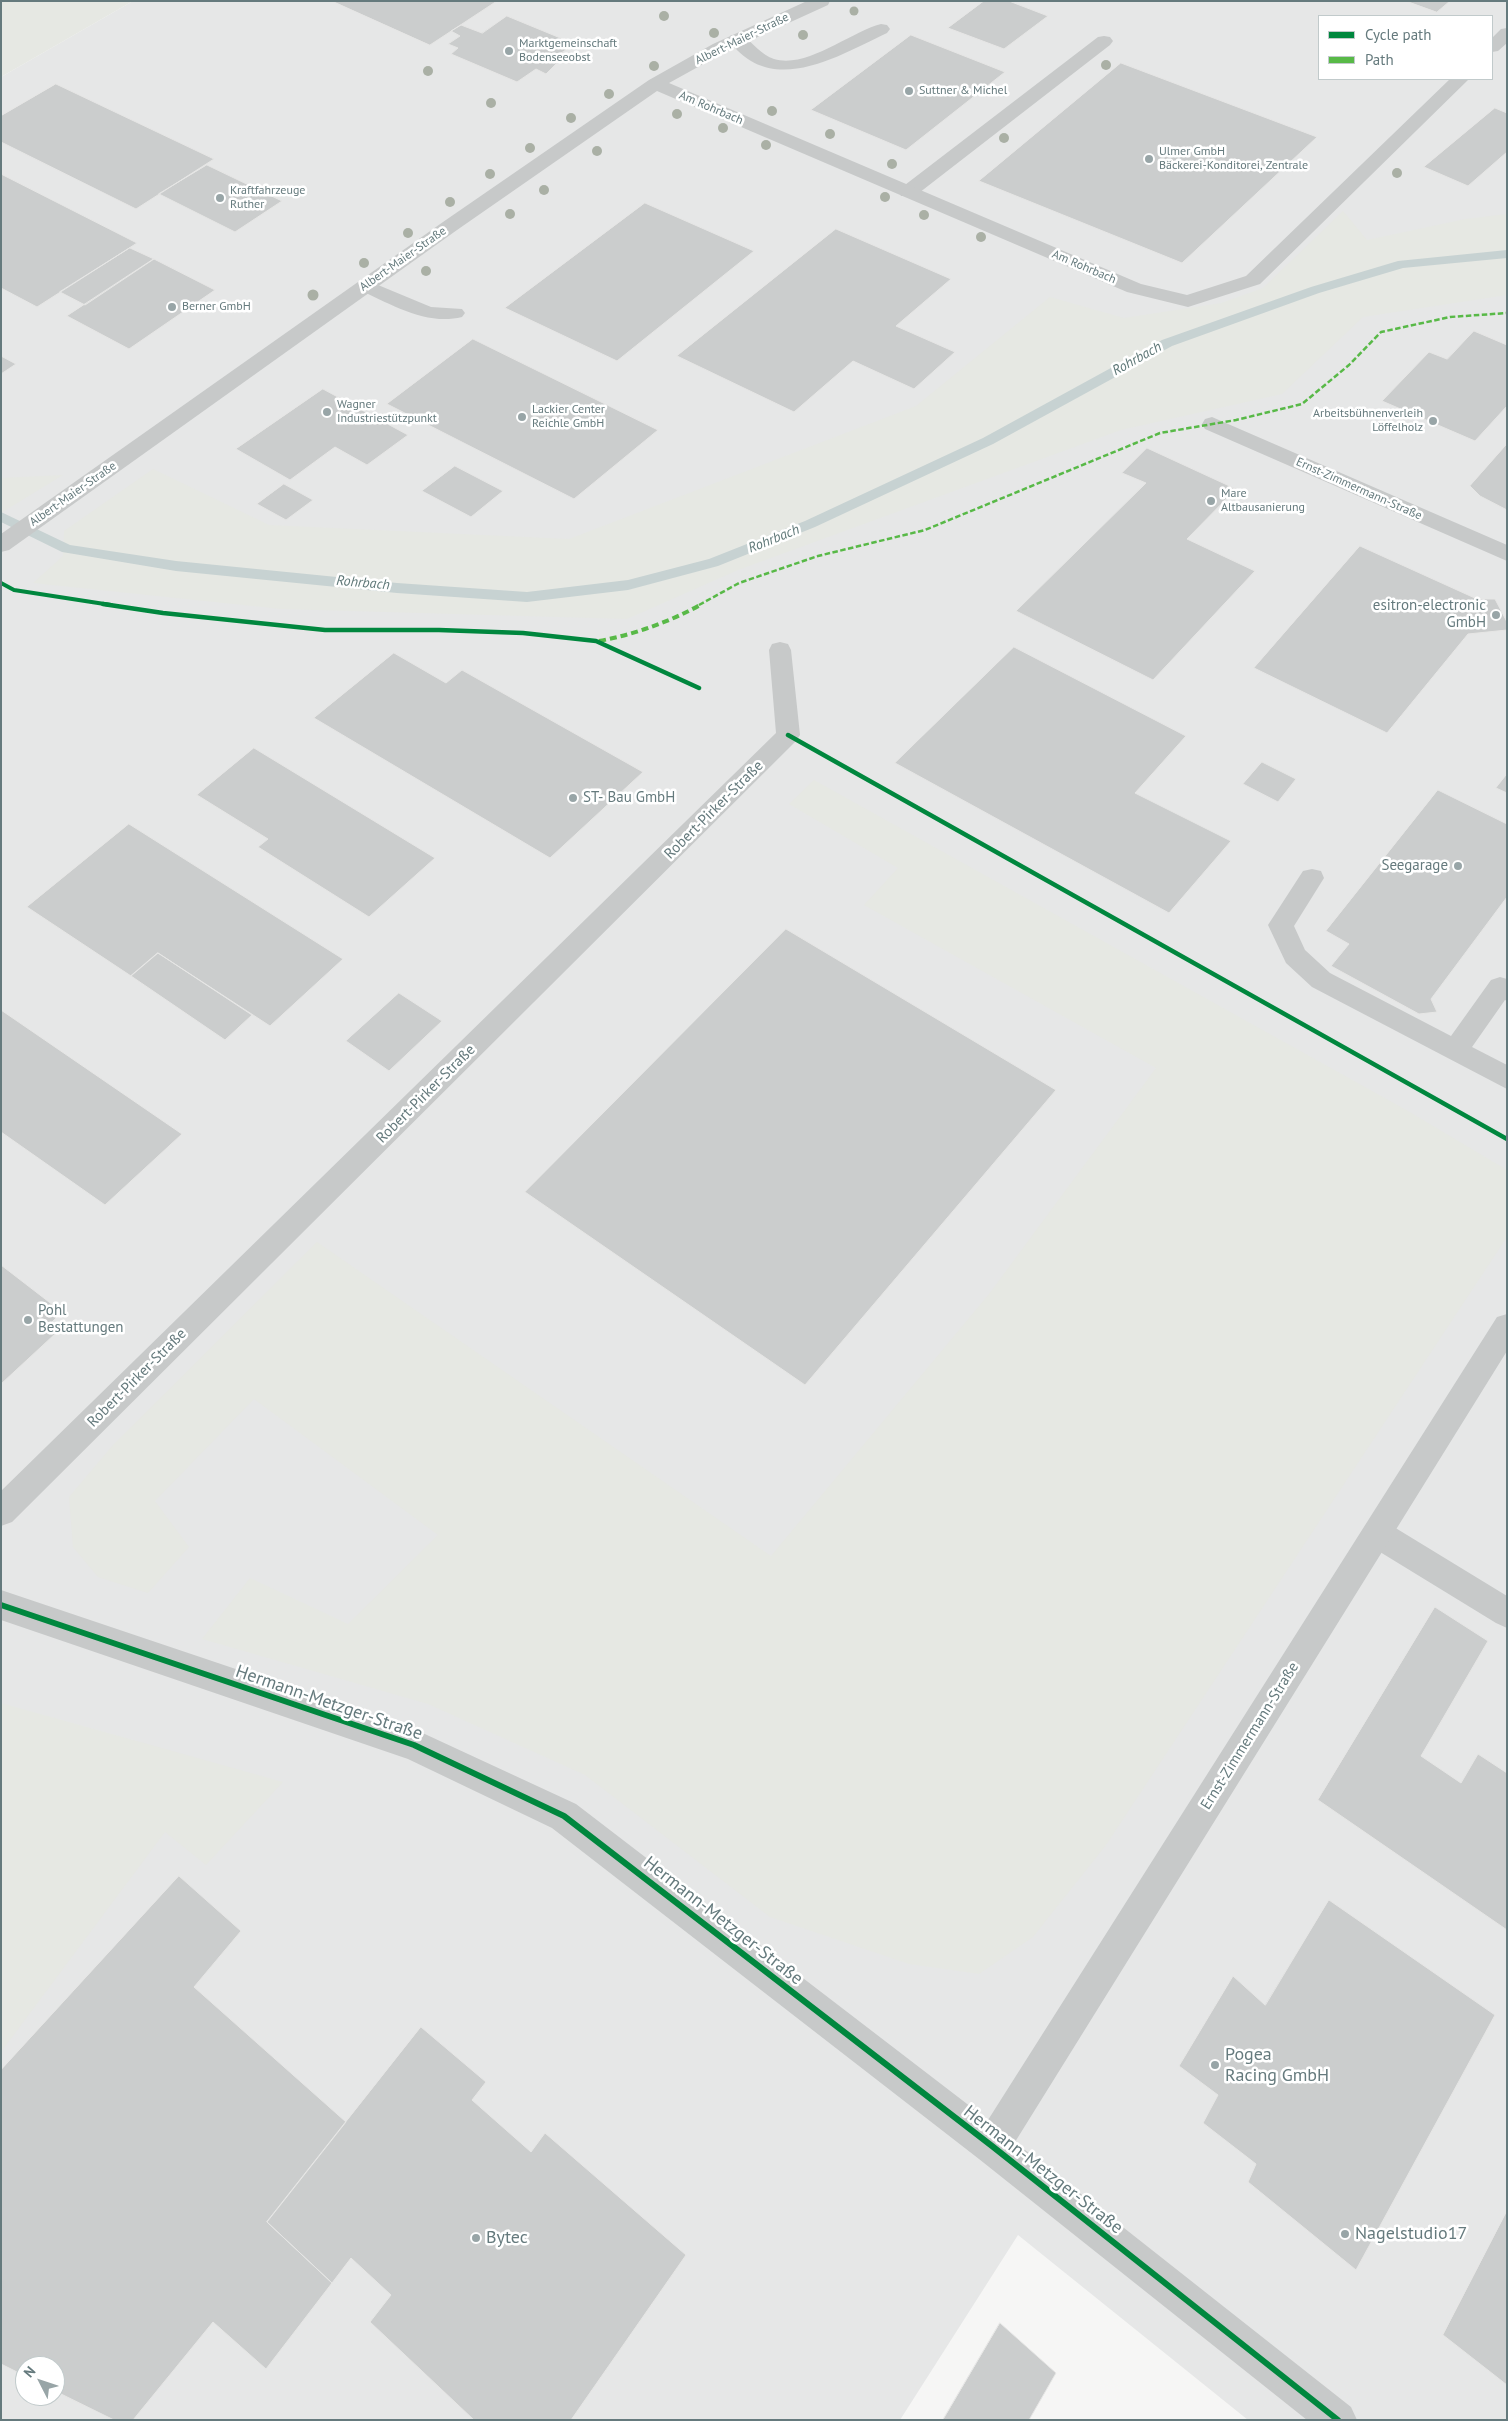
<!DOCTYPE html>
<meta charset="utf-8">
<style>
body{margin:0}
#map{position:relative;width:1508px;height:2421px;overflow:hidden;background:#f6f6f5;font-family:"PT Sans",sans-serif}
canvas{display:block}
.frame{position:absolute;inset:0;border:2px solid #657a7d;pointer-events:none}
.legend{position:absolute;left:1318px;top:15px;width:175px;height:65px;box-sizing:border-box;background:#fff;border:1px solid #c1cacb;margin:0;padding:6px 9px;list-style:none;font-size:15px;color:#657a7d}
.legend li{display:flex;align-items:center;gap:10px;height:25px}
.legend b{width:25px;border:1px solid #c1cacb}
.north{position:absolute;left:15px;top:2356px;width:50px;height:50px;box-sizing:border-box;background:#fff;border:1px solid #c1cacb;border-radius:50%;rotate:311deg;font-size:14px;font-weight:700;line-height:20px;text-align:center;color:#657a7d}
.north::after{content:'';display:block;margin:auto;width:18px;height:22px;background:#98a5a7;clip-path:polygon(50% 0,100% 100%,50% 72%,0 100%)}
</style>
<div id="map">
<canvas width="1508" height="2421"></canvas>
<div class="frame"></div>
<ul class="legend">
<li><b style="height:6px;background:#00873e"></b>Cycle path</li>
<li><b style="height:6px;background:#58b947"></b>Path</li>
</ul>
<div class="north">N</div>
</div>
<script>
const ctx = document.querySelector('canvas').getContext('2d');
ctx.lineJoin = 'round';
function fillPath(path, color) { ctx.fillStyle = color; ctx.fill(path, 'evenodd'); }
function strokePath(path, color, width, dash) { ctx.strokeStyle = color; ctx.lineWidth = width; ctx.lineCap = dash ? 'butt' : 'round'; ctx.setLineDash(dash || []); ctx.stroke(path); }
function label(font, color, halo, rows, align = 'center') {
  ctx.font = font + ' "PT Sans",sans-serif'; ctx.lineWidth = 5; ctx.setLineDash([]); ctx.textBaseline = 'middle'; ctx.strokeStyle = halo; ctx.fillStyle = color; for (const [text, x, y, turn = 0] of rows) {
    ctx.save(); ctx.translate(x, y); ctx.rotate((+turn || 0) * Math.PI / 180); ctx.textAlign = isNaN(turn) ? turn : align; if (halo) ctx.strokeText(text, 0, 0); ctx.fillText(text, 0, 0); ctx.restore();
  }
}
const built = new Path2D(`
 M133,1H1507V2420H1248L1018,2235L900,2420H1V77ZM1319,16H1492V79H1319ZM25,2366H55V2396H25Z`);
const green = new Path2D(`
 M1,1H133L1,77Z
 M1343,211L1367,240L1465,219L1507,214V295L1363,317L1282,394L1121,430L738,570L627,619L281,609L33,583L63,556L64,531L153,469L269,525L569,539L916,406L1050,297L1124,318L1221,303L1263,288Z
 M63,475L1,513V478Z
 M814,780L1408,1111L1507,1170V1237L1106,1845L1033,1937L979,1974L909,1964L770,1917L585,1775L428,1704L202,1639L250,1578L348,1624L438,1535L254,1399L155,1501L189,1547L148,1593L98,1577L73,1547L69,1497L113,1445L317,1242L771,1556L989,1294L1156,1068L864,905L898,868L789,804Z
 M1,1703L283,1782L206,1865L165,1832L1,2052Z`);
const stream = new Path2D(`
 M1507,250V258L1403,268L1319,293L1172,346L993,444L815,527L718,566L628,590L527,602L397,593L176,571L62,552L1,522V512L70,545L176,561L397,583L527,592L628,580L709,559L805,521L983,438L1162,340L1311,287L1398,261Z`);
const building = new Path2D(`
 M332,1H497L430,45Z
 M984,1H1009L1048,16L1004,49L948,28Z
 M1406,1H1450L1437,12Z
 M507,16L575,44L555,57L560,60L546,74L536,69L517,82L451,54L458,48L448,44L460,36L451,31L461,25L482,33Z
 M911,35L1005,72L906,150L811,110Z
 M1121,63L1317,137L1182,263L979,181Z
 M56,84L214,159L136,209L1,142V116Z
 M1495,108L1507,113V152L1468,186L1424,167Z
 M207,165L282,201L235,232L159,194Z
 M1,174L137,243L37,307L1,288Z
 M645,203L754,251L617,361L505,308Z
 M836,229L951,279L896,326L955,352L914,389L853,361L794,412L677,356Z
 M130,248L154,259L85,305L60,292Z
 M154,259L215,290L129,349L67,316Z
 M1474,331L1507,345V406L1475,441L1382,401L1429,352L1447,359Z
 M473,339L658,430L574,499L387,404Z
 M1,356L16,364L1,374Z
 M323,389L408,435L367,465L335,447L290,480L236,449Z
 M1507,444V510L1480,496L1470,486Z
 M1147,448L1236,489L1187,539L1255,571L1153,680L1016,611L1146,483L1122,473Z
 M455,466L503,491L471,517L422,491Z
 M284,484L313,500L286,520L257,504Z
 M1360,546L1477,599H1495L1507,622V630L1468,634L1387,733L1254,668Z
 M1014,647L1186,736L1135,793L1231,841L1169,913L895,763Z
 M394,653L446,683L462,670L643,772L550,858L314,718Z
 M254,748L435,858L369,917L258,847L268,839L197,795Z
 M1262,762L1296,779L1278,802L1243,784Z
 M1507,774V793L1496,788Z
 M1438,790L1507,824V897L1431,999L1437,1012L1419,1014L1331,966L1349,944L1326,931Z
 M129,824L343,959L270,1026L158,953L131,976L27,907Z
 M786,929L1056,1090L805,1385L525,1192Z
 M158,953L252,1015L225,1040L131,976Z
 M399,993L442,1021L389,1071L346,1041Z
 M1,1010L182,1134L105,1205L1,1132Z
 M1,1265L62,1312L46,1328L55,1334L1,1384Z
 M1435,1607L1488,1641L1421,1756L1461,1783L1478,1754L1507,1773V1930L1318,1800Z
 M179,1876L241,1931L194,1987L346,2122L267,2222L332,2283L266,2369L213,2322L133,2420H114L55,2391V2366H25V2376L1,2364V2070Z
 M1329,1900L1495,2015L1356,2270L1248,2182L1256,2164L1203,2123L1218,2095L1179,2066L1233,1976L1265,2005Z
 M421,2027L486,2082L472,2100L531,2152L545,2133L686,2255L571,2420H474L370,2322L391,2295L351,2258L332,2283L267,2222Z
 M1506,2213H1507V2385L1443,2335Z
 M1000,2323L1056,2373L1029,2420H943Z`);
const lane = new Path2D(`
 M881,24L887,25L890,29L887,33C838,56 770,99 728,39L731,35H743C752,43 762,55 774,59C807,69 850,32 881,24Z
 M1104,36L1110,37L1113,41L1110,45L915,196H901L899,192L901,188L1098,37Z
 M366,280L431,307L462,309L465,313L462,317C426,326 391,304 359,290L356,286L359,282Z
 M1312,869L1321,871L1324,878L1294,926L1305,950L1330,973L1451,1036L1491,980L1500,977L1507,979V1001L1505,1000L1472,1047L1507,1065V1089L1312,987L1286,963L1268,925L1303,871Z
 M1378,1520L1389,1524L1507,1596V1628L1496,1623L1367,1544L1363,1534L1367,1524Z`);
const street = new Path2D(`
 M807,1H830L828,5L725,52L669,83L1141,284L1187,295L1246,276L1450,79H1469L1260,284L1188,307L1127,292L657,91L457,230L9,550L1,552V534L443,222L649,80L713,44Z
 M1507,28V43L1498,51L1492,52V38L1501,29Z
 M1212,417L1507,545V561L1205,429L1202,424L1205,419Z
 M780,642L788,644L791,650L800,735L796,741L12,1522L1,1526V1491L776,733L769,650L772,644Z
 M1507,1314V1351L1015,2142L1351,2407L1357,2420H1307L979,2159L552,1828L408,1759L1,1620V1590L414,1729L576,1804L988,2120L1497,1317Z`);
const quietFar1 = new Path2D(`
 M699,605L739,583L818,556L925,530L1160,433L1236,420L1302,404L1349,365L1381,332L1450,317L1507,313`);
const quiet = new Path2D(`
 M599,641C636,634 669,622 702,604`);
const cyclewayFar2 = new Path2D(`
 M1,583L14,590L111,605`);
const cyclewayFar1 = new Path2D(`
 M103,604L163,613L325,630H439L523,633L596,641L699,688
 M788,735L1507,1139`);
const cycleway = new Path2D(`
 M1,1605L414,1745L564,1816L992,2146L1338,2420`);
const trees = [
 [854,11,4.5],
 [664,16,5],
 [714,33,5],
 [803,35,5],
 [1106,65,5],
 [654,66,5],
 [428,71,5],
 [609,94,5],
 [491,103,5],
 [772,111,5],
 [677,114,5],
 [571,118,5],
 [723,128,5],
 [830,134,5],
 [1004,138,5],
 [766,145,5],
 [530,148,5],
 [597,151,5],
 [892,164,5],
 [1397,173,5],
 [490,174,5],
 [544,190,5],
 [885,197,5],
 [450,202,5],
 [510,214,5],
 [924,215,5],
 [408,233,5],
 [981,237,5],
 [364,263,5],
 [426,271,5],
 [313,295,5.5]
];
const markers = [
 [509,51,5,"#98a5a7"],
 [909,91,5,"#98a5a7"],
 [1149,159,5,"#98a5a7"],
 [220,198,5,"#98a5a7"],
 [172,307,5,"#98a5a7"],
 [327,412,5,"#98a5a7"],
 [522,417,5,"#98a5a7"],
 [1433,421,5,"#98a5a7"],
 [1211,501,5,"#98a5a7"],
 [1496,615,5,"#98a5a7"],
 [573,798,5,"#98a5a7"],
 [1458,866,5,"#98a5a7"],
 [28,1320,5,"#98a5a7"],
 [1215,2065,5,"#98a5a7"],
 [1345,2234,5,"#98a5a7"],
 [476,2238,5,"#98a5a7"]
];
const farStreetnames = [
 ["Albert-Maier-Straße",742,39,-26],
 ["Am Rohrbach",711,108,23],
 ["Albert-Maier-Straße",403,259,-35],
 ["Am Rohrbach",1084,267,23],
 ["Ernst-Zimmermann-Straße",1359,489,24],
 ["Albert-Maier-Straße",73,494,-35]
];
const farPoinames = [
 ["Marktgemeinschaft",519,44],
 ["Bodenseeobst",519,58],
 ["Suttner & Michel",919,91],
 ["Ulmer GmbH",1159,152],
 ["Bäckerei-Konditorei, Zentrale",1159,166],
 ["Kraftfahrzeuge",230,191],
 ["Ruther",230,205],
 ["Berner GmbH",182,307],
 ["Wagner",337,405],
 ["Industriestützpunkt",337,419],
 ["Lackier Center",532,410],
 ["Reichle GmbH",532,424],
 ["Arbeitsbühnenverleih",1423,414,"right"],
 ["Löffelholz",1423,428,"right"],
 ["Mare",1221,494],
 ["Altbausanierung",1221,508]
];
const farWaternames = [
 ["Rohrbach",1137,359,-29],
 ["Rohrbach",774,539,-22],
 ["Rohrbach",363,583,5]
];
const poiNames = [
 ["esitron-electronic",1486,606],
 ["GmbH",1486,623],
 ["ST- Bau GmbH",583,798,"left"],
 ["Seegarage",1448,866],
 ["Pohl",38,1311,"left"],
 ["Bestattungen",38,1328,"left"]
];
const streetNames = [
 ["Robert-Pirker-Straße",714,810,-45],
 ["Robert-Pirker-Straße",426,1094,-45],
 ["Robert-Pirker-Straße",137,1378,-45],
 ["Ernst-Zimmermann-Straße",1250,1736,-58]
];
const nearStreetnames = [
 ["Hermann-Metzger-Straße",329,1703,19],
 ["Hermann-Metzger-Straße",723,1921,38],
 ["Hermann-Metzger-Straße",1043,2170,38]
];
const nearPoinames = [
 ["Pogea",1225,2055],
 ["Racing GmbH",1225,2076],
 ["Nagelstudio17",1355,2234],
 ["Bytec",486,2238]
];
fillPath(built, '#e6e7e7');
fillPath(green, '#e6e8e3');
fillPath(stream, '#c7d2d2');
fillPath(building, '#cbcdcd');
strokePath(building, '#e6e6e5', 1);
fillPath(lane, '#c7c9c9');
fillPath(street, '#c7c9c9');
strokePath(quietFar1, '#58b947', 2.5, [5.5, 2.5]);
strokePath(quiet, '#58b947', 4, [7, 4]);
strokePath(cyclewayFar2, '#00873e', 4);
strokePath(cyclewayFar1, '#00873e', 4.5);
strokePath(cycleway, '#00873e', 6);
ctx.fillStyle = '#aab0a5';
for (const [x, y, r] of trees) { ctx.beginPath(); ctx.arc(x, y, r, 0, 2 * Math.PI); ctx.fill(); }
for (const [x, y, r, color] of markers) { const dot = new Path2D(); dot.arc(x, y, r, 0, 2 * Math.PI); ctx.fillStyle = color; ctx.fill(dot); strokePath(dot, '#fff', 2); }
label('12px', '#657a7d', '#fff', farStreetnames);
label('12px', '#657a7d', '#fff', farPoinames, 'left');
label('italic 14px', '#5f7878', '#fff', farWaternames);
label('15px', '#657a7d', '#fff', poiNames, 'right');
label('15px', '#657a7d', '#fff', streetNames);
label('18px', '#657a7d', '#fff', nearStreetnames);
label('18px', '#657a7d', '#fff', nearPoinames, 'left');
</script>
